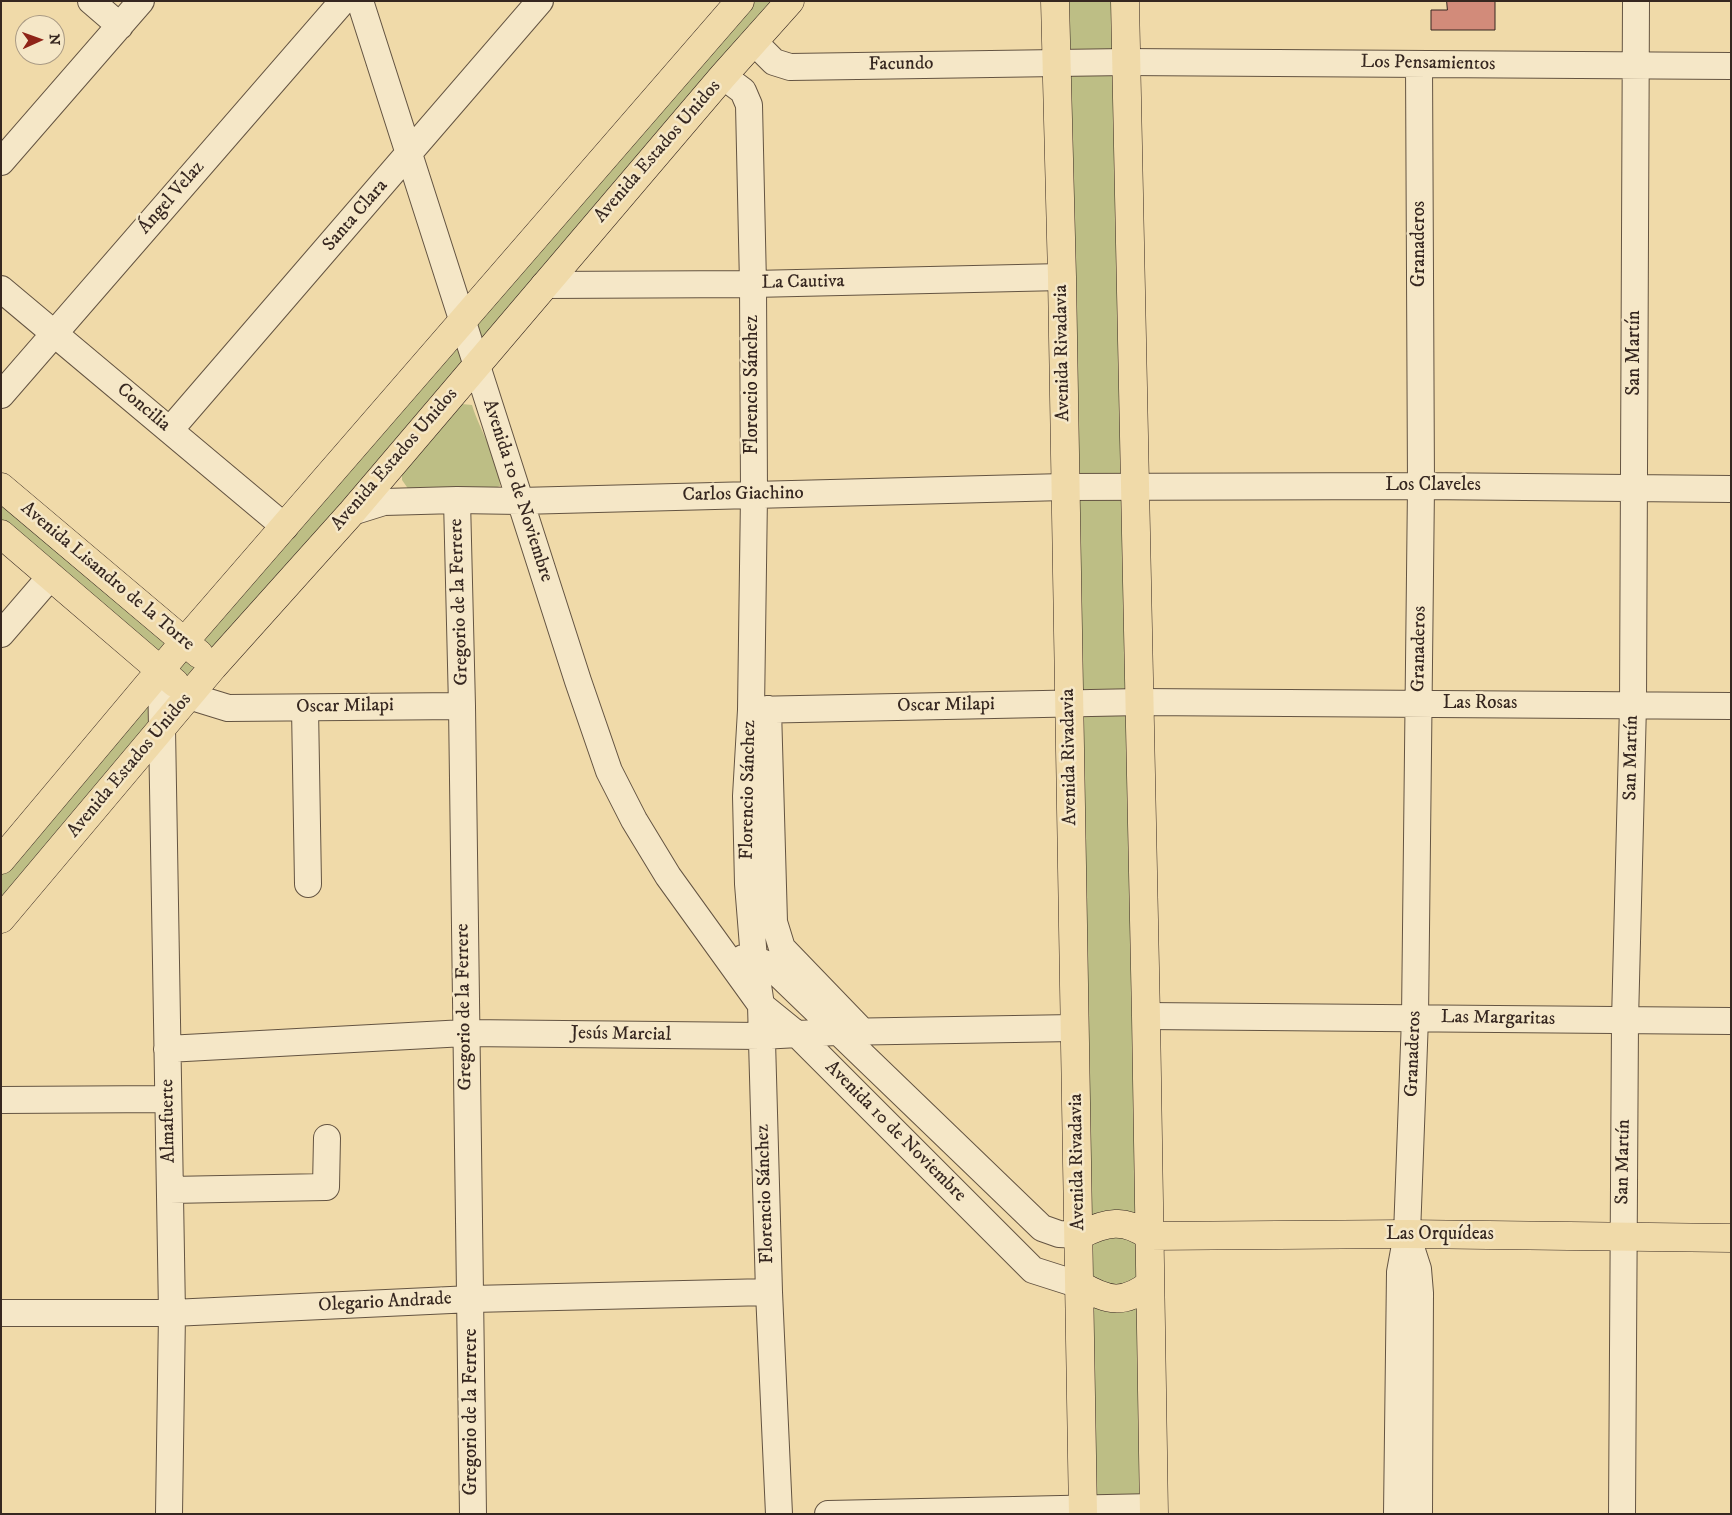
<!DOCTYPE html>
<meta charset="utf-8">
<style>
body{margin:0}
#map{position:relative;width:1732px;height:1515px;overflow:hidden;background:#f0daa9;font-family:"IM FELL DW Pica",serif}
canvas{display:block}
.frame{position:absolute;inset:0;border:2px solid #362720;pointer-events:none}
.north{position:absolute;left:15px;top:15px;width:50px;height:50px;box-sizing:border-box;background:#f5e7c7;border:1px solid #a99a84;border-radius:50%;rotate:88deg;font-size:14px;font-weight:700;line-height:20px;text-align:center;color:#362720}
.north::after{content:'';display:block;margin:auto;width:18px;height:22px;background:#8f2418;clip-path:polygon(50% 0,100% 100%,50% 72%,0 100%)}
</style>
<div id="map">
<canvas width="1732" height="1515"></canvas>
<div class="frame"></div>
<div class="north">N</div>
</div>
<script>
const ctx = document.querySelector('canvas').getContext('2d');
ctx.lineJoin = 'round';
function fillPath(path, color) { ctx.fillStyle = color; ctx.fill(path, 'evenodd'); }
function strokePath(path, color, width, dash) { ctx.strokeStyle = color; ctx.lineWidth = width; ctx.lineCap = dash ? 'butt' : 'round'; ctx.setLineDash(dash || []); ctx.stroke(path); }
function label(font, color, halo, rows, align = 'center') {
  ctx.font = font + ' "IM FELL DW Pica",serif'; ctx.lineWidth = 5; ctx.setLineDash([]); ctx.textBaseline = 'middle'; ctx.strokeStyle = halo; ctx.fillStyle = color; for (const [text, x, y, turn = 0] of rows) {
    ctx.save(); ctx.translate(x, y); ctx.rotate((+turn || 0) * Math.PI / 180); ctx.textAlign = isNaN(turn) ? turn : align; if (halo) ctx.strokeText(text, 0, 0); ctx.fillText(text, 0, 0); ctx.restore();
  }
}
const green = new Path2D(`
 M740,1H790L1,919V860L161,670L1,534V487L184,642Z
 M1055,1H1125L1154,1514H1083Z
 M462,404L472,405C480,432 499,458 500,486L488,490H409L402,480V468Z`);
const building = new Path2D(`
 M1447,1H1495V30H1431V10H1447Z`);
const minor = new Path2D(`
 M91,1L120,26
 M360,1L578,681L609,771L634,820L668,876L761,1005L798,1035L1033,1270L1080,1285
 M754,42L774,62L790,67L1125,62L1731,66
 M723,76L743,91L749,105L753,284L754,495L751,710L746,796L748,884L754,959L761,1005L769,1292L779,1514
 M1,162L141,1
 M544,285L753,284L1062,277
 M1,289L285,527
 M1,395L343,1
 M170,430L540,1
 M457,500L462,706L473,1514
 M352,512L384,502L457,500L520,501L1064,487L1421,486L1731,489
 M1,634L51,576
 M161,670L172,1313L169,1514
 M189,696L228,708L462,706
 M305,708L308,884
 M768,709L774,922L782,948L862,1031
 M751,710L1140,702L1731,706
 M743,958L754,959L769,965L1042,1228L1059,1234L1080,1235
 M1146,1016L1731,1021
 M167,1049L465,1033L761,1036L836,1032L1074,1028
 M1,1100L168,1099
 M170,1190L326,1187L327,1138
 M1408,1238L1418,1269L1420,1293L1419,1514
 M1,1313H172L472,1299L769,1292
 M828,1514L1154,1507
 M1397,1514L1400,1272L1407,1234L1415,1018L1421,486L1419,64
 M1622,1514L1625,1021L1633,705L1636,1`);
const major = new Path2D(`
 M1055,1L1062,277L1083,1514
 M1125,1L1146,1016L1154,1514
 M1,487L199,654
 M1,534L175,683
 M1,860L184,642L740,1
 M1,919L213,667L352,512L723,76L790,1
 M1080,1235C1106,1222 1124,1218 1149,1236L1407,1234L1731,1238
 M1080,1285C1107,1301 1124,1305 1150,1284`);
const streetNames = [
 ["Los Pensamientos",1428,64,1],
 ["Facundo",901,65,-1],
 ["Avenida Estados Unidos",658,152,-49],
 ["Ángel Velaz",172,198,-49],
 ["Santa Clara",356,216,-49],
 ["Granaderos",1420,244,-90],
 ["La Cautiva",803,283,-1],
 ["Avenida Rivadavia",1063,353,-91],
 ["San Martín",1635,353,-90],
 ["Florencio Sánchez",753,385,-90],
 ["Concilia",143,408,40],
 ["Avenida Estados Unidos",395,460,-49],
 ["Los Claveles",1433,486],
 ["Avenida 10 de Noviembre",517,491,72],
 ["Carlos Giachino",743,495,-1],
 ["Avenida Lisandro de la Torre",107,577,40],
 ["Gregorio de la Ferrere",460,602,-92],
 ["Granaderos",1420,649,-89],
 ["Las Rosas",1480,704],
 ["Oscar Milapi",946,706,-1],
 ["Oscar Milapi",345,707,-1],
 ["Avenida Rivadavia",1070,757,-91],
 ["San Martín",1632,758,-89],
 ["Avenida Estados Unidos",130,766,-50],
 ["Florencio Sánchez",749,790,-89],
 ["Gregorio de la Ferrere",465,1007,-91],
 ["Las Margaritas",1498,1019,1],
 ["Jesús Marcial",621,1035,1],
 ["Granaderos",1414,1054,-88],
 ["Almafuerte",169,1121,-91],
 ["Avenida 10 de Noviembre",895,1132,45],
 ["Avenida Rivadavia",1078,1162,-91],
 ["San Martín",1624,1162,-89],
 ["Florencio Sánchez",766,1194,-92],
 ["Las Orquídeas",1440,1235],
 ["Olegario Andrade",385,1303,-3],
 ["Gregorio de la Ferrere",472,1412,-90]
];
fillPath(green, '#bdbe85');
fillPath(building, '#d28b7a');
strokePath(building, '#362720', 1);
strokePath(minor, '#645442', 28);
strokePath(major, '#362720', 29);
strokePath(minor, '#f5e7c7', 26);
strokePath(major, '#f0daa9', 28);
label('19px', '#362720', '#f5e7c7', streetNames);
</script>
